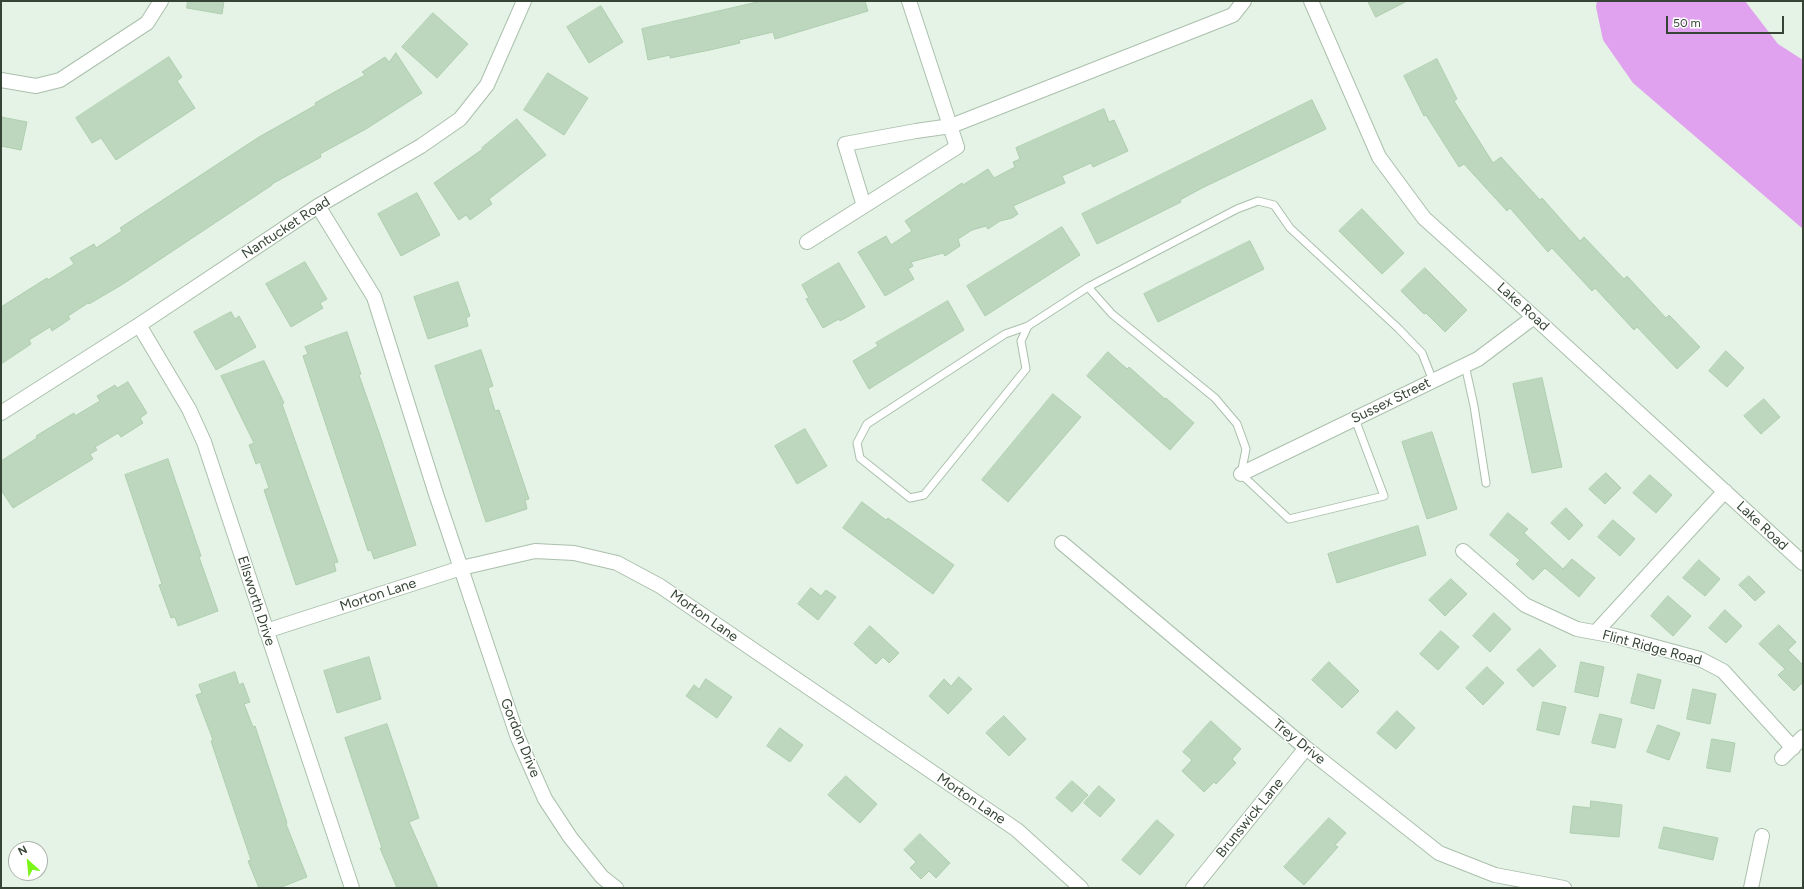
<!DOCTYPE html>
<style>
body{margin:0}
#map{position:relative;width:1804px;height:889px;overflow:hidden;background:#e5f2e6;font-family:Figtree,sans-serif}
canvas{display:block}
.frame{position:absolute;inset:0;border:2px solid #354435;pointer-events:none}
.north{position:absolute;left:8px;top:841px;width:40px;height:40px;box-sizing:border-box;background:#fff;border:1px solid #aeb4ae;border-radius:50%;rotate:333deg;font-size:11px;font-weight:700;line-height:16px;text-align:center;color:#354435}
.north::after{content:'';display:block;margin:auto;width:14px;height:18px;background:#79f518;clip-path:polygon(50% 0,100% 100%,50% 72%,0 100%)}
.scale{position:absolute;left:1666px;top:16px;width:118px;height:18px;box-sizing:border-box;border:2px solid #354435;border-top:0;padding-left:5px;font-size:12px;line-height:14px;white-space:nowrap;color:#354435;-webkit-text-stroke:3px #fff;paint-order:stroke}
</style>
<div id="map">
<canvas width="1804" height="889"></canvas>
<div class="frame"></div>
<div class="north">N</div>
<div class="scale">50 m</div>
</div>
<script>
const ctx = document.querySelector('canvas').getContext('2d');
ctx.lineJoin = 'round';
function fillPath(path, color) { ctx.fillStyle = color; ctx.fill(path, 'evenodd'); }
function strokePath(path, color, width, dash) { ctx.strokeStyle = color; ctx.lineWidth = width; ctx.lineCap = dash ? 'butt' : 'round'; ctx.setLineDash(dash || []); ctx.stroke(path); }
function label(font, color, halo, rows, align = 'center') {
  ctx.font = font + ' Figtree,sans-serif'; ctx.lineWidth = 3; ctx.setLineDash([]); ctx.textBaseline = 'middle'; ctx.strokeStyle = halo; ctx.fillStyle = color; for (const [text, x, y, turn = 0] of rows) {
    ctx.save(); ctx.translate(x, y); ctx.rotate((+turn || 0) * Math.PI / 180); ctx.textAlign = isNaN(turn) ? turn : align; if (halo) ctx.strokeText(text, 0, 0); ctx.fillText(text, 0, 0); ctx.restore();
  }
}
const water = new Path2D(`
 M1597,1H1745L1778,44L1803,60V229L1633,83L1603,40L1596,7Z`);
const building = new Path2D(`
 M188,1H224L222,14L187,8Z
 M762,1H865L868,11L775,39L773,32L739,40L740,43L710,50L670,58V55L648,60L642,29Z
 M1368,1H1407L1376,17Z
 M601,6L623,42L589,63L567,27Z
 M433,13L468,44L437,78L402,47Z
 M396,53L422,93L366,129L320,154L321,157L272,184V185L123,284L89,304L88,303L68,316L70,319L52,331L50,327L29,340L31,344L1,364V307L47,278L48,280L74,264L70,258L94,244L96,248L122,231L120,228L259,137L316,105L315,103L365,75L362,72L385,57L389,62Z
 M169,57L182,77L177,81L195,108L116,160L101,138L92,143L76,118Z
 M1437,59L1457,99L1454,101L1493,163L1501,157L1540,200L1542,198L1580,241L1584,237L1624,279L1627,276L1666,318L1669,315L1700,347L1677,369L1637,327L1634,330L1595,288L1592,291L1552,248L1548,252L1510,208L1507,211L1464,164L1459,167L1426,115L1424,116L1404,76Z
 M548,73L588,98L564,135L524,110Z
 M1312,100L1326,129L1202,188L1180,200L1181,202L1097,244L1082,214Z
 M1104,109L1109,122L1114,120L1128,151L1093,167L1091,163L1062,176L1065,183L1013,206L1018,214L1012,218L1000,221L988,229L986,226L972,230L958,239L960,246L945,256L943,253L911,262L913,266L908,269L914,279L885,296L858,252L886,236L891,245L912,231L905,221L962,183L963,185L988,169L994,178L1015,167L1013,162L1020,159L1016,148Z
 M1,117L27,122L21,150L1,146Z
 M517,119L546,155L489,199L492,204L470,220L466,215L459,220L434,183L483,149L482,148Z
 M417,193L440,235L401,256L378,214Z
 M1362,209L1404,253L1382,274L1339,231Z
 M1062,227L1080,255L985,316L967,286Z
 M1250,241L1264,269L1158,322L1144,294Z
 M305,262L327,299L320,303L323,308L291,327L266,284Z
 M839,263L865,307L840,321L839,319L823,328L806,299L809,298L802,285Z
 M1425,268L1467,310L1445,332L1426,313L1424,314L1401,291Z
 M458,282L470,316L466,318L468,326L428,339L414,297Z
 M948,301L964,330L869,389L853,361L878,346L876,343Z
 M231,312L235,319L239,316L256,347L216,370L194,332Z
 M347,332L361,374L359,375L380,435L416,545L374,559L371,550L368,551L303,356L308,354L305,347Z
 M481,350L493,386L488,388L495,411L499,410L529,499L525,500L527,509L486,522L435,366Z
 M1726,351L1744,368L1727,387L1709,371Z
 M1108,352L1127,369L1129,367L1165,399L1166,398L1194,423L1170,450L1087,376Z
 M264,361L284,403L282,404L338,562L334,563L336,571L296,585L264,490L269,488L260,462L256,464L249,445L254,443L221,376Z
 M1542,378L1562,467L1532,473L1513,384Z
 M128,382L147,413L140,418L143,423L121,437L118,433L95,447L97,450L90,454L93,459L13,508L1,490V461L37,438L36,436L74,413L75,416L100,401L97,396L115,385L117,388Z
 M1053,394L1081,417L1008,502L982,480Z
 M1764,399L1780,417L1761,434L1744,416Z
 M805,429L827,466L797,484L775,446Z
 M1432,432L1457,509L1427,519L1402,442Z
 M168,459L201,556L199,557L218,611L178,626L175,617L171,618L159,585L162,584L125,475Z
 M1606,473L1621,488L1605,504L1589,489Z
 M1650,475L1672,495L1656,513L1633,493Z
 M862,502L886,520L888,518L954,565L933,594L843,528Z
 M1566,508L1583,525L1569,540L1551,523Z
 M1508,513L1528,529L1524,533L1563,569L1572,559L1595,578L1579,597L1545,568L1533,580L1516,564L1520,560L1490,535Z
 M1613,520L1635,539L1620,556L1598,537Z
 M1418,526L1426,555L1337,583L1328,554Z
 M1699,560L1720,579L1705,596L1683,578Z
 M1749,576L1765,592L1755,601L1739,585Z
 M1451,579L1467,594L1445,616L1429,600Z
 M811,588L821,596L826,590L836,597L818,620L798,604Z
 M1668,596L1691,616L1673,636L1651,616Z
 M1725,610L1742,626L1726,643L1709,628Z
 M1494,613L1511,629L1490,652L1473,636Z
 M1779,625L1796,642L1788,650L1803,665V682L1794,691L1778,675L1785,669L1759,644Z
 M870,626L899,653L889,663L883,657L876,664L854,644Z
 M1441,631L1459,647L1438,670L1420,654Z
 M1540,649L1556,666L1533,687L1517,670Z
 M369,657L381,699L337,713L324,671Z
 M1329,662L1359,691L1342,708L1312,680Z
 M1581,662L1604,667L1598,697L1575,692Z
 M1487,667L1504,683L1483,705L1466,688Z
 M235,672L239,685L243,683L250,702L244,704L253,727L255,726L287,823L286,824L307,877L279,888H259L248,861L251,860L211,741L213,740L196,695L202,693L199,685Z
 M1638,674L1661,680L1654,709L1631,703Z
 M959,677L972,689L948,714L929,696L944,679L951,686Z
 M706,679L732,697L717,718L686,696L694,685L699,689Z
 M1693,689L1716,694L1710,724L1687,719Z
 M1543,702L1566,707L1559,735L1537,730Z
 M1397,711L1415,728L1396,749L1377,733Z
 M1600,714L1622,719L1615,748L1592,743Z
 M1004,716L1026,739L1009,756L986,733Z
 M1211,721L1241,749L1232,759L1236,763L1216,784L1214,782L1204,792L1182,771L1192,760L1183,752Z
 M387,724L419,818L409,822L438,888H397L380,848H382L345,738Z
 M1658,725L1680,733L1669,760L1647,752Z
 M780,728L803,745L790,762L767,746Z
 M1712,739L1735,743L1730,772L1707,768Z
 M846,776L877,804L860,823L828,795Z
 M1072,781L1088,795L1072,812L1056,798Z
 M1099,786L1115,800L1100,817L1084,803Z
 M1591,801L1622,805L1619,837L1570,833L1573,806L1590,808Z
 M1329,818L1346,833L1335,845L1338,847L1304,885L1284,867Z
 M1157,820L1174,835L1140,875L1122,860Z
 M1664,827L1718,838L1713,860L1659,848Z
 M920,834L950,863L936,878L929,871L921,879L910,868L916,862L904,850Z`);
const service = new Path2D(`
 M1028,326L1005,334L867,424L857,443L860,458L910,498L924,495L1026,369L1021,341L1028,326L1088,287
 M1465,365L1474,406L1486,483
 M1355,419L1384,496L1289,519L1241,474L1246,449L1237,424L1215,398L1112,314L1088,287L1237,209L1258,201L1274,205L1290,228L1399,329L1422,353L1433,381`);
const minor = new Path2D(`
 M1311,1L1379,157L1424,218L1534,317L1803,563
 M1,80L36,86L60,80L147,23L161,1
 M318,206L374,297L436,494L518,738L545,799L570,837L602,877L616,888
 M864,206L845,144L916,131L951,126L1233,15L1244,1
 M807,242L957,147L909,1
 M139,325L189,409L204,442L352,888
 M1,413L139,325L318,206L421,146L460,119L487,85L524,1
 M1241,474L1478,359L1534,317
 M1062,543L1306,748L1439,853L1495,875L1564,888
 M1463,551L1525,605L1577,629L1615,636L1700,659L1723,671L1793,748
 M266,631L461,568L535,551L574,553L617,563L660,586L1017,830L1081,888
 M1596,632L1725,491
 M1782,758L1803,737
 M1193,888L1306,748
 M1751,888L1762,836`);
const streetNames = [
 ["Nantucket Road",286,228,-33],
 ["Lake Road",1523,307,42],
 ["Sussex Street",1391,401,-26],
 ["Lake Road",1762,526,43],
 ["Morton Lane",378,595,-18],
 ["Ellsworth Drive",256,601,72],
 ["Morton Lane",704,616,35],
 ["Flint Ridge Road",1652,648,15],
 ["Gordon Drive",520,738,68],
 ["Trey Drive",1299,742,39],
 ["Morton Lane",971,799,34],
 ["Brunswick Lane",1250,818,-51]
];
fillPath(water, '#e0a1ee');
fillPath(building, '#bdd6be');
strokePath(building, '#aeceae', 1);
strokePath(service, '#aac0ac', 9);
strokePath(minor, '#aac0ac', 16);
strokePath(service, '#fff', 7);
strokePath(minor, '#fff', 14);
label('14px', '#354435', '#fff', streetNames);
</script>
